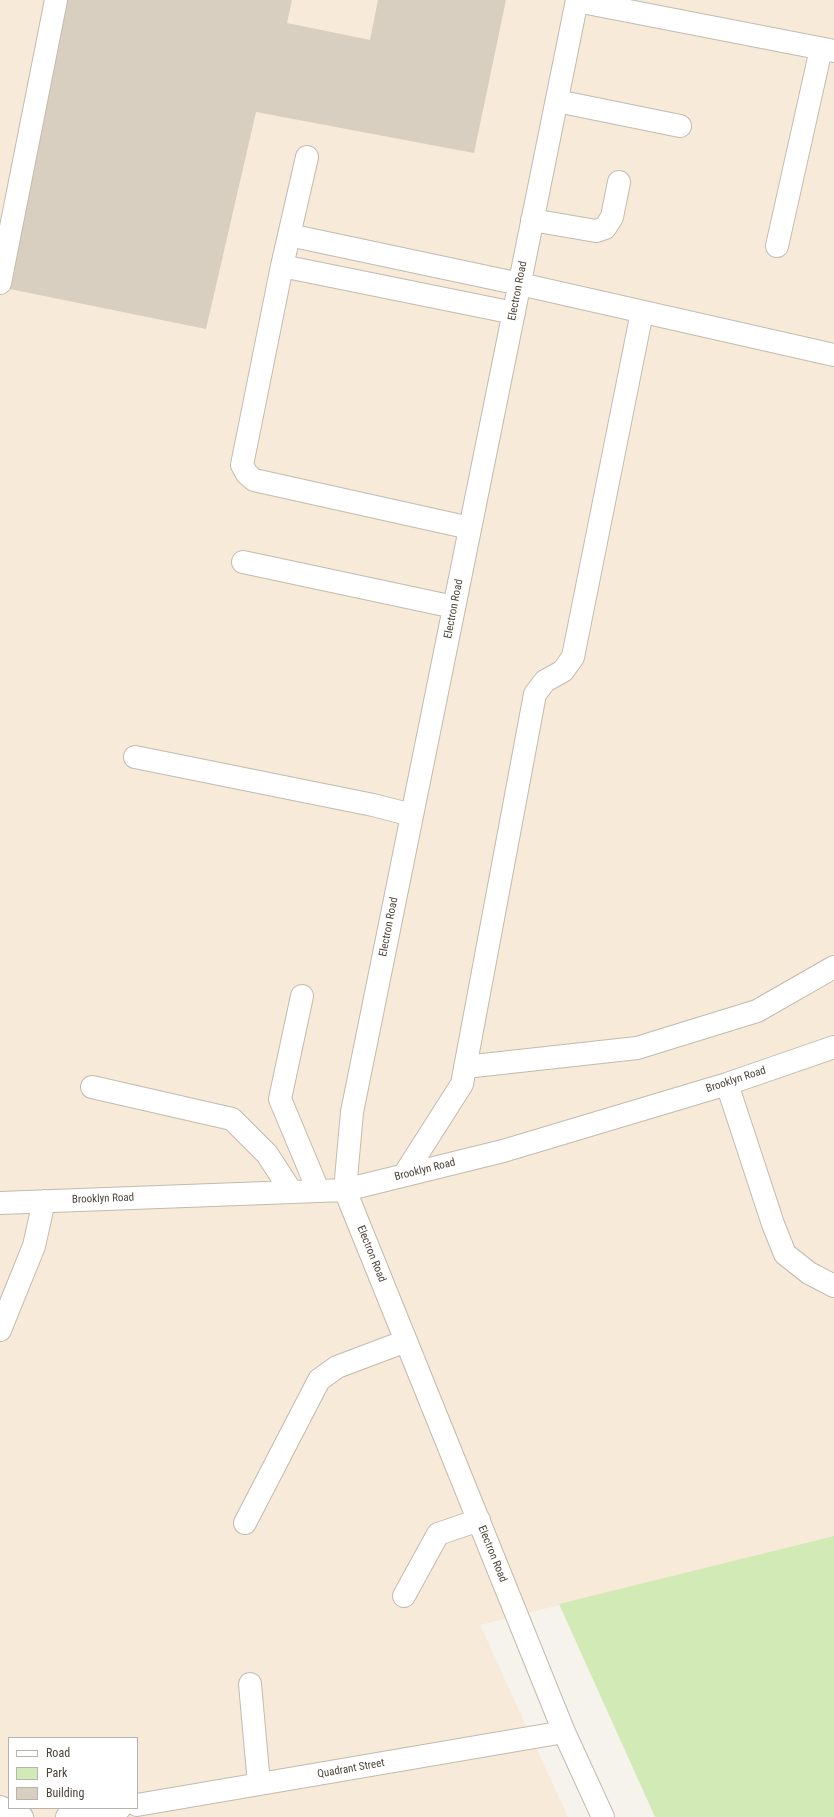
<!DOCTYPE html>
<style>
body{margin:0}
#map{position:relative;width:834px;height:1817px;overflow:hidden;background:#f6f3ec;font-family:"Roboto Condensed",sans-serif}
canvas{display:block}
.legend{position:absolute;left:8px;top:1737px;width:130px;height:72px;box-sizing:border-box;background:#fff;border:1px solid #b7b4b0;margin:0;padding:5px 7px;list-style:none;font-size:12px;color:#4b4439}
.legend li{display:flex;align-items:center;gap:8px;height:20px}
.legend b{width:20px;border:1px solid #b7b4b0}
</style>
<div id="map">
<canvas width="834" height="1817"></canvas>
<ul class="legend">
<li><b style="height:5px;background:#fff"></b>Road</li>
<li><b style="height:11px;background:#d2eab5"></b>Park</li>
<li><b style="height:11px;background:#d8cfc1"></b>Building</li>
</ul>
</div>
<script>
const ctx = document.querySelector('canvas').getContext('2d');
ctx.lineJoin = 'round';
function fillPath(path, color) { ctx.fillStyle = color; ctx.fill(path, 'evenodd'); }
function strokePath(path, color, width, dash) { ctx.strokeStyle = color; ctx.lineWidth = width; ctx.lineCap = dash ? 'butt' : 'round'; ctx.setLineDash(dash || []); ctx.stroke(path); }
function label(font, color, halo, rows, align = 'center') {
  ctx.font = font + ' "Roboto Condensed",sans-serif'; ctx.lineWidth = 4; ctx.setLineDash([]); ctx.textBaseline = 'middle'; ctx.strokeStyle = halo; ctx.fillStyle = color; for (const [text, x, y, turn = 0] of rows) {
    ctx.save(); ctx.translate(x, y); ctx.rotate((+turn || 0) * Math.PI / 180); ctx.textAlign = isNaN(turn) ? turn : align; if (halo) ctx.strokeText(text, 0, 0); ctx.fillText(text, 0, 0); ctx.restore();
  }
}
const commercial = new Path2D(`
 M0,0H834V1536L480,1625L568,1817H0ZM9,1738H137V1808H9Z`);
const green = new Path2D(`
 M834,1536V1817H655L559,1604Z`);
const building = new Path2D(`
 M67,0H292L287,23L370,40L378,0H506L474,153L256,112L206,329L0,287Z`);
const minor = new Path2D(`
 M577,0L352,1112L345,1190L564,1732L603,1817
 M577,1L834,51
 M557,101L680,126
 M307,157L282,266L242,465L247,474L254,480L470,528
 M532,220L596,231L605,228L612,217L619,182
 M289,235L520,284L834,355
 M777,246L821,49
 M282,266L514,313
 M0,283L56,0
 M243,562L454,607
 M135,757L373,805L412,815
 M302,996L280,1099L318,1190
 M465,1067L637,1048L757,1011L834,967
 M727,1084L773,1224L785,1254L809,1273L834,1286
 M92,1087L232,1119L267,1154L291,1191
 M404,1175L462,1084L535,694L545,681L563,671L573,657L642,312
 M0,1203L345,1190L503,1151L727,1084L834,1047
 M0,1330L34,1246L44,1201
 M245,1523L319,1380L337,1367L406,1341
 M404,1596L438,1534L479,1520
 M250,1684L259,1784
 M137,1805L564,1732
 M0,1807L22,1817
 M67,1817L120,1808`);
const streetNames = [
 ["Electron Road",518,291,-79],
 ["Electron Road",454,609,-79],
 ["Electron Road",389,927,-79],
 ["Brooklyn Road",736,1080,-18],
 ["Brooklyn Road",425,1170,-14],
 ["Brooklyn Road",103,1199,-2],
 ["Electron Road",371,1254,68],
 ["Electron Road",492,1554,68],
 ["Quadrant Street",351,1769,-10]
];
fillPath(commercial, '#f7ead8');
fillPath(green, '#d2eab5');
fillPath(building, '#d8cfc1');
strokePath(minor, '#c2bbae', 24);
strokePath(minor, '#fff', 22);
label('11px', '#4b4439', '#fff', streetNames);
</script>
